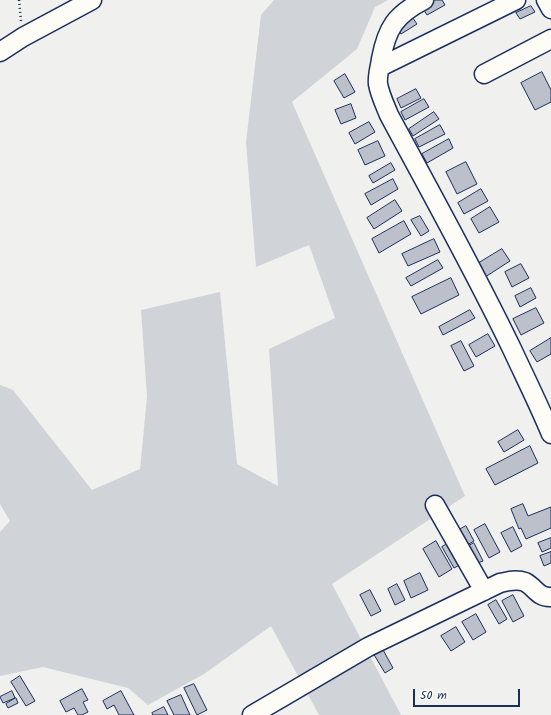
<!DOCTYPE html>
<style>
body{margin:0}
#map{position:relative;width:551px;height:715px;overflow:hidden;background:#f0f0ee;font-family:Kalam,sans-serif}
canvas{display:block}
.scale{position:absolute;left:413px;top:689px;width:107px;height:18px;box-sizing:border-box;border:2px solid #1b2f5e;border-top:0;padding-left:5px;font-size:12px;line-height:14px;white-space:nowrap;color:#1b2f5e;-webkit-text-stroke:3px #fdfcf7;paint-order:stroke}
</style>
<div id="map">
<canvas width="551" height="715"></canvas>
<div class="scale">50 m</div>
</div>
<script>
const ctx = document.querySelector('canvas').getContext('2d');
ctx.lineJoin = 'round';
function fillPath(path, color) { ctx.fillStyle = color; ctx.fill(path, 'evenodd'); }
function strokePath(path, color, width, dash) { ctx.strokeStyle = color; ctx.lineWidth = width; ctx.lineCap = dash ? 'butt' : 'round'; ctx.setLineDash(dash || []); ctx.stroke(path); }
const green = new Path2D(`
 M274,0H388L375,7L357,49L292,102L465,496L332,584L401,715H319L271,626L204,674L148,705L128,688L43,667L0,676V532L10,521L0,504V385L13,390L92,490L140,469L147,397L141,310L220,292L237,464L278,486L269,349L335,318L309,245L256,267L246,142L261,15Z`);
const building = new Path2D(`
 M434,0H442L445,5L427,15L422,7Z
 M531,6L535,12L520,19L516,13Z
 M410,14L417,24L401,34L395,24Z
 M542,72L551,90V102L535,110L521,83Z
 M345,74L355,92L344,98L334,81Z
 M416,89L421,98L401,108L397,99Z
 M424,99L429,107L405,120L401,112Z
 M351,104L356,118L341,124L335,110Z
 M434,112L439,119L413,136L409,129Z
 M369,122L375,132L355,144L349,133Z
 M440,125L445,134L419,147L415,139Z
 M449,139L453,148L427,163L422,154Z
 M378,141L385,156L365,165L358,150Z
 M466,162L477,184L457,194L446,172Z
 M391,163L395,170L373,183L369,176Z
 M393,179L398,189L371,205L365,194Z
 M481,189L488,201L464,214L458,203Z
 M395,200L402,211L374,229L367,218Z
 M490,207L499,222L479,233L471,219Z
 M420,216L429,231L421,236L411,220Z
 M404,221L411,234L379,253L372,239Z
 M434,239L440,252L408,266L402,254Z
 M502,249L510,261L482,279L474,266Z
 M438,260L443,268L411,286L406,278Z
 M521,264L529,278L512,287L505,272Z
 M451,278L459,295L421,314L412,297Z
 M531,288L536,298L520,307L515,296Z
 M536,308L544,323L521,335L513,319Z
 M470,310L475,318L443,335L439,327Z
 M488,334L495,346L476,357L469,345Z
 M551,338V354L537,362L530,351Z
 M461,341L474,366L464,371L451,346Z
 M518,430L524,440L504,452L498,442Z
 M530,446L538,463L495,485L486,469Z
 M523,504L528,516L551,507V528L526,539L521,528L519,529L511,509Z
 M485,524L500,552L489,558L474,530Z
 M466,526L474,541L460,549L452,534Z
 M513,527L522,546L511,552L501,533Z
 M551,538V548L542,552L538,543Z
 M436,541L452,569L439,577L423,549Z
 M453,541L465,562L454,568L442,547Z
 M474,543L483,561L475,564L467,547Z
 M551,552V563L544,566L540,556Z
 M420,573L428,590L411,598L404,581Z
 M397,584L405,600L395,605L388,589Z
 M370,590L381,611L371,616L360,595Z
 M513,595L524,616L513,622L502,601Z
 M496,600L507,619L499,624L488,605Z
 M476,614L486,632L473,640L462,622Z
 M456,627L465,642L451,651L441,636Z
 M382,648L393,668L385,673L373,653Z
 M20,676L35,701L26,706L11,682Z
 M194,684L207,710L197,715L184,688Z
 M82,689L88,700L83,702L88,712L82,715H78L74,708L66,712L60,701Z
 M12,691L15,698L3,703L0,697Z
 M121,691L134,715H119L114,705L107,709L103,701Z
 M181,695L190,715H174L167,701Z
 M16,698L18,703L8,708L6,704Z
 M164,707L168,715H153L152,713Z`);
const path = new Path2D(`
 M19,0L21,21`);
const minor = new Path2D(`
 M424,0C395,15 387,28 381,59C380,67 377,76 378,84C380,95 385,105 389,115C431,193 474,270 512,349C525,377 539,405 551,434
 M546,0L551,9
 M0,52L23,37L92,0
 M380,67L516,0
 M484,74L551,39
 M435,505L484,591
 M252,715L368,647L500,583C508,581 517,579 525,582C535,587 538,598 551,597`);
fillPath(green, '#d0d3d8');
fillPath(building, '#bbc0ca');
strokePath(building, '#1b2f5e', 1);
strokePath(minor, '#1b2f5e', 21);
strokePath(path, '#1b2f5e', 2.5, [1, 3]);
strokePath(minor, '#fdfcf7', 18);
</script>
